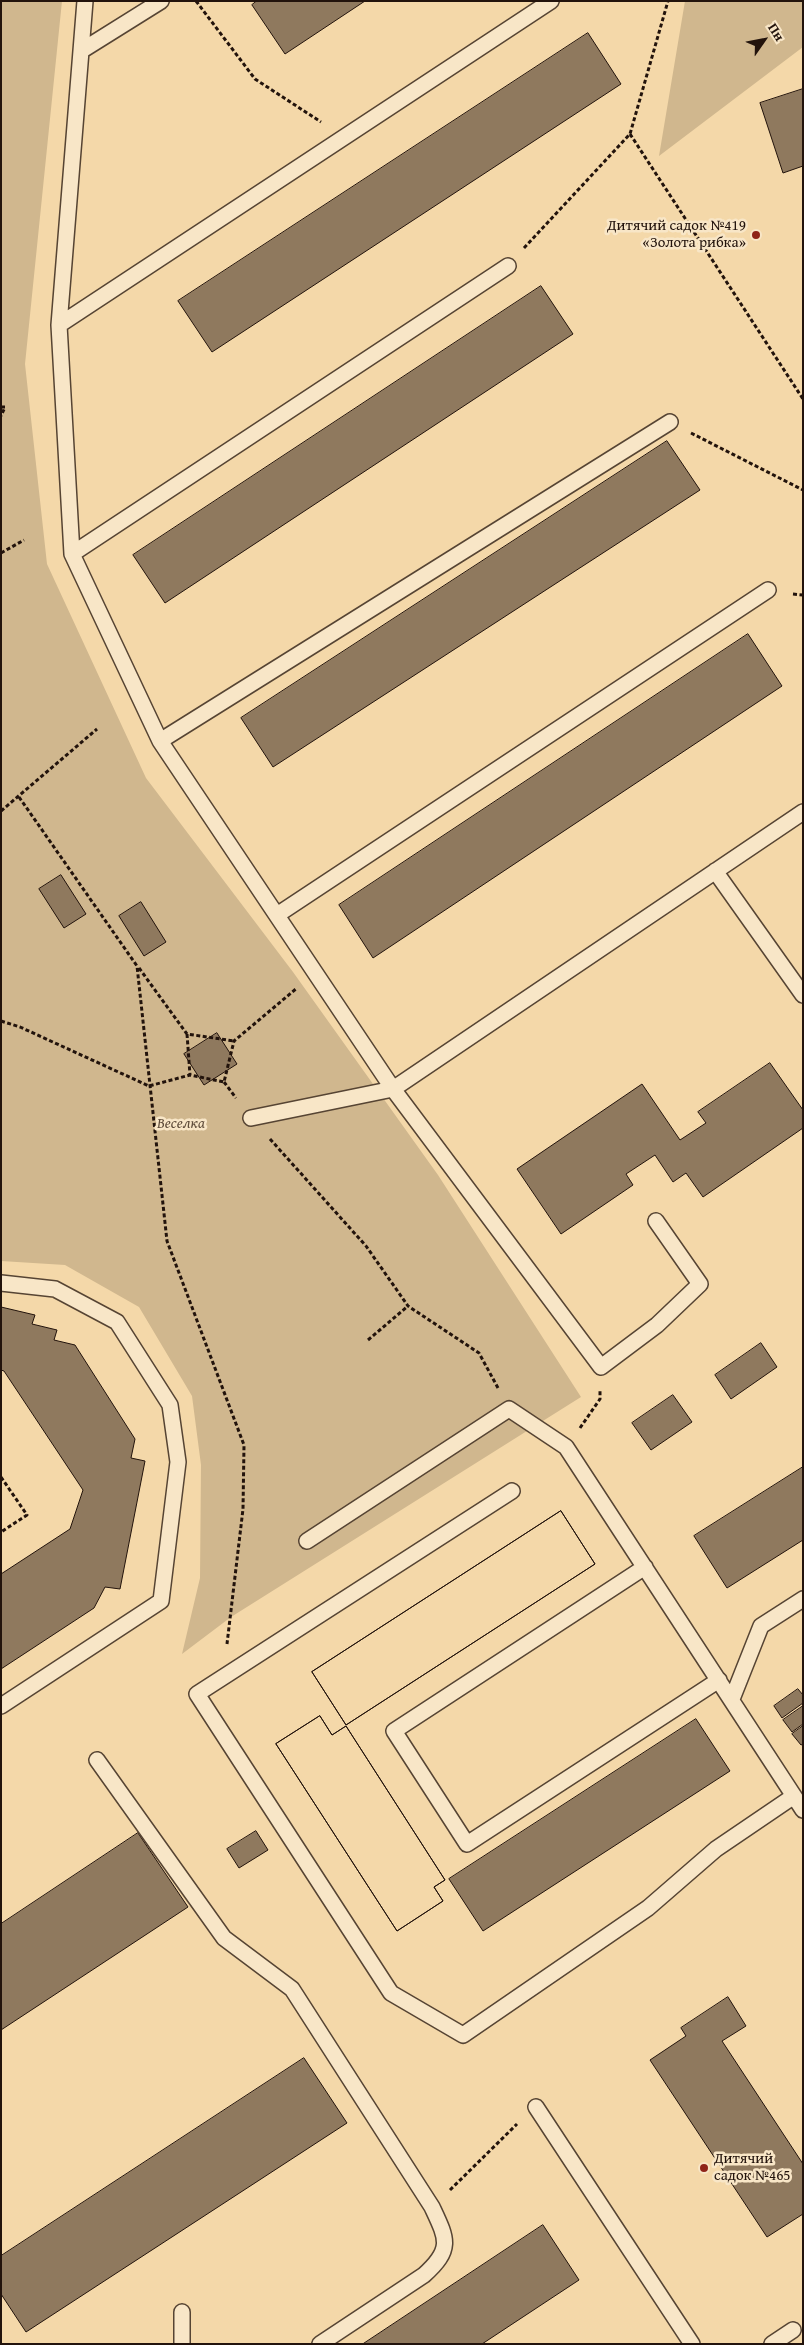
<!DOCTYPE html>
<meta charset="utf-8">
<style>
body{margin:0}
#map{position:relative;width:804px;height:2345px;overflow:hidden;background:#f4d8a9;font-family:"Gentium Book Plus",serif}
canvas{display:block}
.frame{position:absolute;inset:0;border:2px solid #22130c;pointer-events:none}
.north{position:absolute;left:739px;top:15px;width:50px;height:50px;-webkit-text-stroke:4px #f8e6c7;paint-order:stroke;rotate:57deg;font-size:14px;font-weight:700;line-height:20px;text-align:center;color:#22130c}
.north::after{content:'';display:block;margin:auto;width:18px;height:22px;background:#22130c;clip-path:polygon(50% 0,100% 100%,50% 72%,0 100%)}
</style>
<div id="map">
<canvas width="804" height="2345"></canvas>
<div class="frame"></div>
<div class="north">Пн</div>
</div>
<script>
const ctx = document.querySelector('canvas').getContext('2d');
ctx.lineJoin = 'round';
function fillPath(path, color) { ctx.fillStyle = color; ctx.fill(path, 'evenodd'); }
function strokePath(path, color, width, dash) { ctx.strokeStyle = color; ctx.lineWidth = width; ctx.lineCap = dash ? 'butt' : 'round'; ctx.setLineDash(dash || []); ctx.stroke(path); }
function label(font, color, halo, rows, align = 'center') {
  ctx.font = font + ' "Gentium Book Plus",serif'; ctx.lineWidth = 5; ctx.setLineDash([]); ctx.textBaseline = 'middle'; ctx.strokeStyle = halo; ctx.fillStyle = color; for (const [text, x, y, turn = 0] of rows) {
    ctx.save(); ctx.translate(x, y); ctx.rotate((+turn || 0) * Math.PI / 180); ctx.textAlign = isNaN(turn) ? turn : align; if (halo) ctx.strokeText(text, 0, 0); ctx.fillText(text, 0, 0); ctx.restore();
  }
}
const green = new Path2D(`
 M1,1H62L25,364L47,564L146,778L293,972L438,1175L581,1397L231,1617L182,1654L200,1578L201,1465L192,1396L139,1307L65,1265L1,1261Z
 M685,1H803V47L659,156Z`);
const building = new Path2D(`
 M257,1H365L285,54L252,5Z
 M588,33L621,84L212,352L178,301Z
 M803,89V166L783,173L760,103Z
 M541,286L573,334L165,603L133,555Z
 M667,441L700,490L273,767L241,718Z
 M748,634L782,686L373,958L339,905Z
 M61,875L86,914L64,928L39,889Z
 M141,902L166,942L144,956L119,916Z
 M217,1033L237,1064L204,1085L184,1054Z
 M770,1063L803,1110V1128L703,1197L686,1173L673,1182L655,1155L626,1174L633,1185L561,1234L517,1169L642,1084L680,1140L706,1123L698,1112Z
 M1,1307L35,1315L32,1324L57,1330L54,1340L75,1345L135,1439L131,1458L145,1461L120,1589L105,1587L94,1608L1,1669V1574L70,1529L83,1490L4,1371L1,1370Z
 M761,1343L777,1367L731,1399L715,1375Z
 M673,1395L692,1422L651,1450L632,1423Z
 M803,1467V1540L727,1588L694,1536Z
 M561,1511L595,1564L346,1725L312,1672Z
 M561,1511L595,1564L346,1725L312,1672Z
 M798,1689L803,1695V1703L782,1718L774,1706Z
 M803,1706V1724L792,1732L783,1720Z
 M320,1716L332,1735L346,1726L445,1880L434,1887L443,1901L397,1931L276,1744Z
 M320,1716L332,1735L346,1726L445,1880L434,1887L443,1901L397,1931L276,1744Z
 M696,1719L730,1771L483,1931L449,1879Z
 M803,1726V1744L801,1745L792,1734Z
 M256,1831L268,1850L239,1868L227,1849Z
 M138,1833L188,1907L1,2030V1924Z
 M728,1997L746,2026L722,2041L803,2164V2214L767,2237L650,2060L686,2036L681,2028Z
 M304,2058L347,2123L26,2332L1,2294V2256Z
 M543,2225L579,2280L482,2344H363Z`);
const path = new Path2D(`
 M196,1L255,79L321,122
 M630,134L803,399
 M524,248L630,134L668,1
 M1,407H5L1,416
 M691,433L803,490
 M1,553L24,540
 M793,594L803,595
 M19,797L137,966L167,1241L244,1445L243,1509L227,1644
 M1,811L97,729
 M139,968L187,1034L234,1041
 M1,1021L20,1027L149,1086L190,1075L224,1082L234,1041L297,988
 M187,1034L190,1075
 M224,1082L236,1098
 M270,1139L366,1246L408,1306L479,1353L498,1388
 M368,1340L408,1306
 M580,1428L600,1399V1390
 M1,1477L27,1515L1,1532
 M450,2190L517,2124`);
const lane = new Path2D(`
 M85,1L59,325L72,554L160,741L393,1089L803,812
 M81,51L161,1
 M59,325L551,1
 M72,554L508,266
 M160,741L670,422
 M715,871L803,995
 M277,915L768,590
 M251,1118L393,1089L601,1367L657,1325L700,1284L656,1221
 M1,1283L55,1289L117,1322L170,1405L178,1462L161,1601L1,1706
 M512,1491L197,1694L391,1993L463,2035L648,1908L716,1849L794,1796
 M307,1541L509,1409L566,1447L803,1810
 M645,1567L394,1731L467,1844L719,1680
 M732,1699L761,1626L803,1599
 M97,1760L224,1938L292,1989L432,2207C447,2239 453,2249 424,2275L320,2344
 M536,2107L692,2344
 M182,2344V2312
 M772,2344L793,2330`);
const markers = [
 [756,235,5,"#8f2418"],
 [704,2168,5,"#8f2418"]
];
const poiNames = [
 ["Дитячий садок №419",746,226],
 ["«Золота рибка»",746,243],
 ["Дитячий",714,2159,"left"],
 ["садок №465",714,2176,"left"]
];
const parkNames = [
 ["Веселка",181,1124]
];
fillPath(green, '#d0b78e');
fillPath(building, '#8f795e');
strokePath(building, '#22130c', 1);
strokePath(lane, '#564433', 18);
strokePath(path, '#22130c', 3, [4, 2.5]);
strokePath(lane, '#f8e6c7', 15);
for (const [x, y, r, color] of markers) { const dot = new Path2D(); dot.arc(x, y, r, 0, 2 * Math.PI); ctx.fillStyle = color; ctx.fill(dot); strokePath(dot, '#f8e6c7', 2); }
label('15px', '#22130c', '#f8e6c7', poiNames, 'right');
label('italic 15px', '#5f4c3a', '#f8e6c7', parkNames);
</script>
